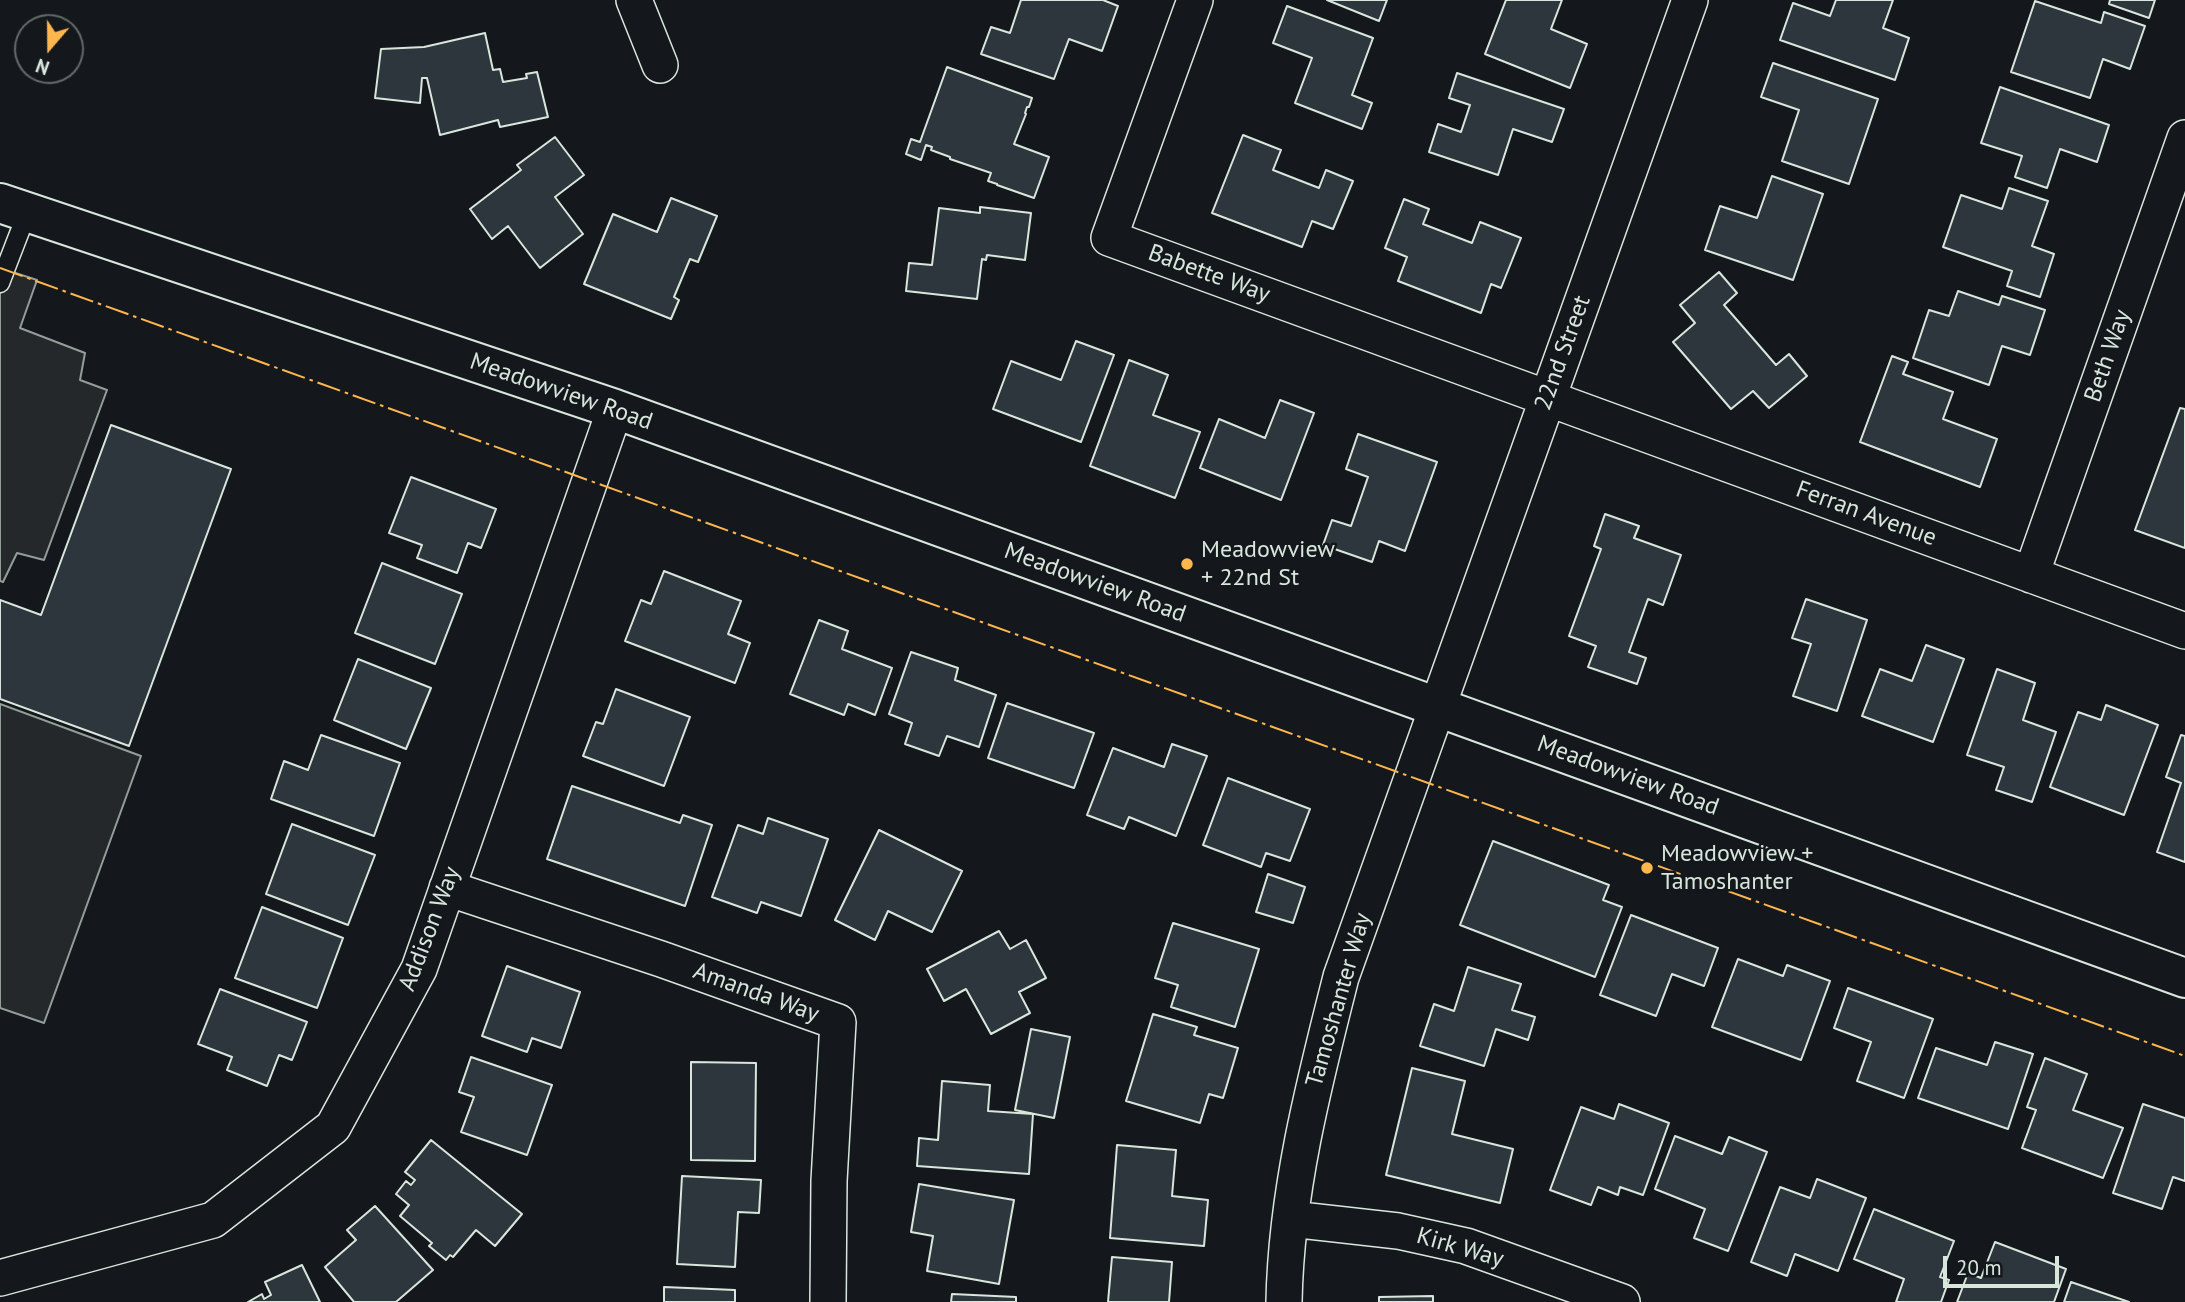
<!DOCTYPE html>
<style>
body{margin:0}
#map{position:relative;width:2185px;height:1302px;overflow:hidden;background:#14181c;font-family:"PT Sans",sans-serif}
canvas{display:block}
.north{position:absolute;left:14px;top:14px;width:70px;height:70px;box-sizing:border-box;background:#14181c;border:2px solid #626a69;border-radius:50%;rotate:200deg;font-size:19px;font-weight:700;line-height:28px;text-align:center;color:#d8e6dc}
.north::after{content:'';display:block;margin:auto;width:24px;height:32px;background:#ffb74d;clip-path:polygon(50% 0,100% 100%,50% 72%,0 100%)}
.scale{position:absolute;left:1943px;top:1256px;width:116px;height:32px;box-sizing:border-box;border:4px solid #d8e6dc;border-top:0;padding-left:9px;font-size:21px;line-height:24px;white-space:nowrap;color:#d8e6dc;-webkit-text-stroke:5px #14181c;paint-order:stroke}
</style>
<div id="map">
<canvas width="2185" height="1302"></canvas>
<div class="north">N</div>
<div class="scale">20 m</div>
</div>
<script>
const ctx = document.querySelector('canvas').getContext('2d');
ctx.lineJoin = 'round';
function fillPath(path, color) { ctx.fillStyle = color; ctx.fill(path, 'evenodd'); }
function strokePath(path, color, width, dash) { ctx.strokeStyle = color; ctx.lineWidth = width; ctx.lineCap = dash ? 'butt' : 'round'; ctx.setLineDash(dash || []); ctx.stroke(path); }
function label(font, color, halo, rows, align = 'center') {
  ctx.font = font + ' "PT Sans",sans-serif'; ctx.lineWidth = 5; ctx.setLineDash([]); ctx.textBaseline = 'middle'; ctx.strokeStyle = halo; ctx.fillStyle = color; for (const [text, x, y, turn = 0] of rows) {
    ctx.save(); ctx.translate(x, y); ctx.rotate((+turn || 0) * Math.PI / 180); ctx.textAlign = isNaN(turn) ? turn : align; if (halo) ctx.strokeText(text, 0, 0); ctx.fillText(text, 0, 0); ctx.restore();
  }
}
const parking = new Path2D(`
 M0,268L37,280L20,328L85,353L80,380L107,390L44,560L17,553L3,582L0,581Z
 M0,704L141,756L44,1023L0,1008Z`);
const building = new Path2D(`
 M1021,0H1103L1118,6L1102,51L1069,39L1054,79L981,54L991,27L1010,33Z
 M1327,0H1387L1379,21Z
 M1506,0H1562L1551,29L1587,44L1570,88L1485,54Z
 M1836,0H1893L1883,28L1909,38L1895,80L1780,40L1793,3L1830,16Z
 M2110,0H2155L2149,18L2109,4Z
 M2035,1L2101,23L2104,12L2145,26L2130,69L2103,59L2090,98L2011,72Z
 M1287,6L1373,38L1352,95L1372,103L1362,129L1295,103L1312,58L1273,43Z
 M485,33L493,70L500,69L503,82L527,78L526,74L537,72L548,117L500,127L498,120L440,135L427,78H422L420,103L375,98L381,49L424,47Z
 M1773,63L1878,99L1849,184L1782,161L1799,110L1761,97Z
 M947,67L1032,98L1029,107H1027L1025,113L1026,114L1014,144L1049,157L1034,198L997,185V184L988,181L991,173L950,159V157L931,150L932,147L926,145L921,160L906,154L911,139L920,142Z
 M1457,73L1564,109L1552,142L1513,129L1498,175L1429,152L1438,124L1461,132L1470,105L1449,98Z
 M2000,87L2109,125L2097,162L2060,149L2047,188L2015,177L2022,156L1981,143Z
 M1243,135L1281,150L1273,170L1319,188L1326,170L1353,181L1333,229L1312,221L1302,247L1212,213Z
 M555,137L584,175L555,197L583,234L540,268L508,226L492,239L470,209L521,170L517,165Z
 M1772,176L1823,194L1793,280L1705,250L1720,206L1757,218Z
 M2009,188L2048,201L2032,246L2054,254L2040,297L2007,286L2012,271L1943,247L1961,195L2002,209Z
 M671,198L717,216L698,262L690,259L674,297L679,300L671,319L584,284L613,214L657,232Z
 M1404,199L1429,209L1423,224L1472,243L1480,222L1521,238L1501,288L1491,284L1481,313L1398,281L1407,257L1385,248Z
 M980,207L1031,213L1025,260L987,255L986,260L982,259L977,299L906,291L909,263L932,265L939,208L980,213Z
 M1719,272L1737,293L1724,305L1776,365L1789,354L1807,376L1769,408L1753,391L1731,409L1673,342L1695,323L1680,305Z
 M1958,291L1999,305L2002,296L2045,310L2030,355L2002,346L1989,385L1913,358L1929,310L1949,316Z
 M1076,341L1114,355L1081,442L993,409L1011,361L1061,380Z
 M1892,356L1908,362L1903,374L1953,392L1943,419L1997,439L1980,487L1860,442Z
 M1129,360L1168,375L1153,415L1200,432L1175,498L1090,466Z
 M1280,400L1314,413L1281,500L1200,468L1219,419L1265,438Z
 M2180,408L2185,409V548L2135,530Z
 M111,425L231,469L129,746L0,699V600L41,615Z
 M1358,434L1437,462L1405,551L1379,541L1372,562L1323,545L1332,520L1351,526L1368,477L1346,469Z
 M411,477L496,509L481,548L468,543L457,573L417,558L422,545L389,533Z
 M1605,514L1639,526L1634,538L1681,555L1663,605L1648,599L1629,652L1646,658L1637,684L1588,667L1596,646L1569,636L1601,549L1594,546Z
 M382,563L462,594L435,664L355,633Z
 M664,571L741,601L728,634L750,643L735,683L625,641L641,600L651,604Z
 M1806,599L1867,620L1837,711L1793,696L1811,644L1792,638Z
 M819,620L848,631L842,649L892,668L875,715L848,704L844,715L790,694Z
 M1926,645L1964,659L1933,742L1862,716L1880,669L1912,681Z
 M911,652L958,668L955,680L996,695L979,747L947,736L939,756L905,744L912,723L889,714Z
 M358,659L431,688L406,749L334,720Z
 M1997,669L2035,683L2023,720L2056,732L2032,802L1996,790L2004,767L1967,755Z
 M616,689L690,717L664,786L583,756L596,722L603,724Z
 M1007,703L1094,733L1074,788L988,758Z
 M2106,705L2158,725L2124,815L2050,787L2078,712L2101,720Z
 M321,735L400,763L374,836L271,799L284,761L308,770Z
 M2181,735L2185,736V862L2157,852L2181,783L2166,777Z
 M1172,744L1207,756L1176,836L1129,817L1124,829L1087,815L1113,748L1164,767Z
 M1228,778L1310,809L1290,861L1266,853L1261,867L1203,845Z
 M572,786L680,823L683,815L712,825L685,906L547,859Z
 M768,818L828,839L801,916L761,902L757,913L712,897L738,825L763,834Z
 M292,824L375,855L348,925L266,894Z
 M879,830L962,871L932,932L888,911L875,940L835,920Z
 M1493,841L1609,885L1603,900L1622,907L1595,977L1460,925Z
 M1268,874L1305,887L1293,923L1256,912Z
 M262,907L343,938L317,1008L235,978Z
 M1631,915L1718,948L1704,986L1672,974L1656,1016L1600,995Z
 M1173,923L1259,949L1235,1027L1171,1007L1178,985L1155,978Z
 M999,931L1010,949L1026,940L1046,978L1019,992L1030,1013L991,1034L966,989L944,1001L927,969Z
 M1738,959L1783,976L1787,965L1830,981L1801,1060L1712,1027Z
 M507,966L580,992L561,1048L532,1038L527,1052L482,1036Z
 M1468,967L1521,984L1512,1010L1535,1017L1528,1040L1496,1029L1484,1066L1420,1046L1434,1004L1454,1011Z
 M1848,988L1933,1019L1904,1098L1857,1081L1871,1042L1834,1028Z
 M220,989L307,1022L292,1060L279,1055L267,1086L227,1070L232,1057L198,1044Z
 M1153,1014L1197,1027L1194,1035L1238,1048L1223,1098L1209,1094L1200,1123L1126,1101Z
 M1031,1029L1070,1037L1054,1118L1015,1110Z
 M1995,1042L2033,1054L2008,1129L1918,1098L1936,1048L1987,1065Z
 M471,1057L552,1085L527,1155L461,1132L474,1097L459,1092Z
 M2045,1058L2087,1074L2073,1110L2123,1128L2103,1178L2022,1148L2036,1110L2027,1107Z
 M691,1062L756,1063L755,1161L691,1160Z
 M1412,1068L1465,1081L1452,1134L1513,1149L1500,1203L1386,1175Z
 M942,1081L990,1085L988,1111L1033,1114L1029,1174L917,1166L919,1138L938,1140Z
 M1619,1104L1669,1123L1643,1195L1620,1187L1618,1195L1598,1187L1591,1205L1550,1190L1581,1107L1614,1119Z
 M2143,1104L2185,1118V1181L2173,1177L2162,1209L2113,1193Z
 M1675,1136L1722,1154L1729,1137L1767,1152L1728,1251L1694,1238L1705,1209L1655,1189Z
 M431,1140L522,1214L495,1246L476,1230L453,1257L450,1255L446,1260L429,1246L432,1243L400,1216L409,1205L396,1194L406,1181L411,1185L415,1180L405,1172Z
 M1117,1145L1176,1150L1172,1196L1208,1200L1204,1246L1110,1238Z
 M682,1176L761,1180L759,1213L738,1212L735,1267L677,1264Z
 M1817,1179L1866,1198L1838,1271L1795,1254L1787,1276L1751,1262L1780,1187L1810,1198Z
 M919,1184L1014,1200L999,1284L927,1271L933,1236L911,1232Z
 M375,1206L433,1270L396,1302H354L325,1267L356,1240L347,1230Z
 M1874,1209L1954,1241L1940,1277L1949,1280L1941,1302H1896L1904,1279L1854,1259Z
 M1995,1242L2066,1269L2054,1302H1957L1968,1273L1981,1278Z
 M1112,1257L1172,1262L1169,1302H1108Z
 M302,1265L320,1302H248L262,1294L264,1299L271,1295L265,1282Z
 M2071,1282L2129,1302H2064Z
 M664,1287L735,1290V1302H664Z
 M952,1294L1016,1297V1302H951Z
 M1433,1296V1302H1379V1297Z`);
const service = new Path2D(`
 M0,283L27,213`);
const minor = new Path2D(`
 M634,0L660,65
 M1195,0L1109,238L2185,631
 M2031,575L2185,138
 M447,888L661,959L838,1022L829,1181L828,1302
 M1291,1219L1398,1231L1466,1246L1622,1302
 M0,1278L213,1220L333,1127L419,969L615,409
 M1284,1302C1286,1192 1314,1083 1341,977L1690,0`);
const secondary = new Path2D(`
 M0,203L615,409L2185,978`);
const power = new Path2D(`
 M0,268L2185,1056`);
const markers = [
 [1187,564,7,"#ffb74d"],
 [1647,868,7,"#ffb74d"]
];
const streetNames = [
 ["Babette Way",1209,274,20],
 ["22nd Street",1563,353,-70],
 ["Beth Way",2108,356,-71],
 ["Meadowview Road",561,392,19],
 ["Ferran Avenue",1866,514,20],
 ["Meadowview Road",1095,583,20],
 ["Meadowview Road",1628,776,20],
 ["Addison Way",430,929,-69],
 ["Amanda Way",756,993,20],
 ["Tamoshanter Way",1339,1000,-74],
 ["Kirk Way",1460,1248,16]
];
const poiNames = [
 ["Meadowview",1201,550],
 ["+ 22nd St",1201,578],
 ["Meadowview +",1661,854],
 ["Tamoshanter",1661,882]
];
fillPath(parking, '#24282b');
strokePath(parking, '#939e99', 2);
fillPath(building, '#2c363c');
strokePath(building, '#d8e6dc', 2);
strokePath(service, '#d8e6dc', 21);
strokePath(minor, '#d8e6dc', 38);
strokePath(secondary, '#d8e6dc', 42);
strokePath(service, '#14181c', 18);
strokePath(minor, '#14181c', 35);
strokePath(secondary, '#14181c', 38);
strokePath(power, '#ffb74d', 2, [24, 5, 3.5, 5]);
for (const [x, y, r, color] of markers) { const dot = new Path2D(); dot.arc(x, y, r, 0, 2 * Math.PI); ctx.fillStyle = color; ctx.fill(dot); strokePath(dot, '#14181c', 2.5); }
label('24px', '#d8e6dc', '#14181c', streetNames);
label('24px', '#d8e6dc', '#14181c', poiNames, 'left');
</script>
